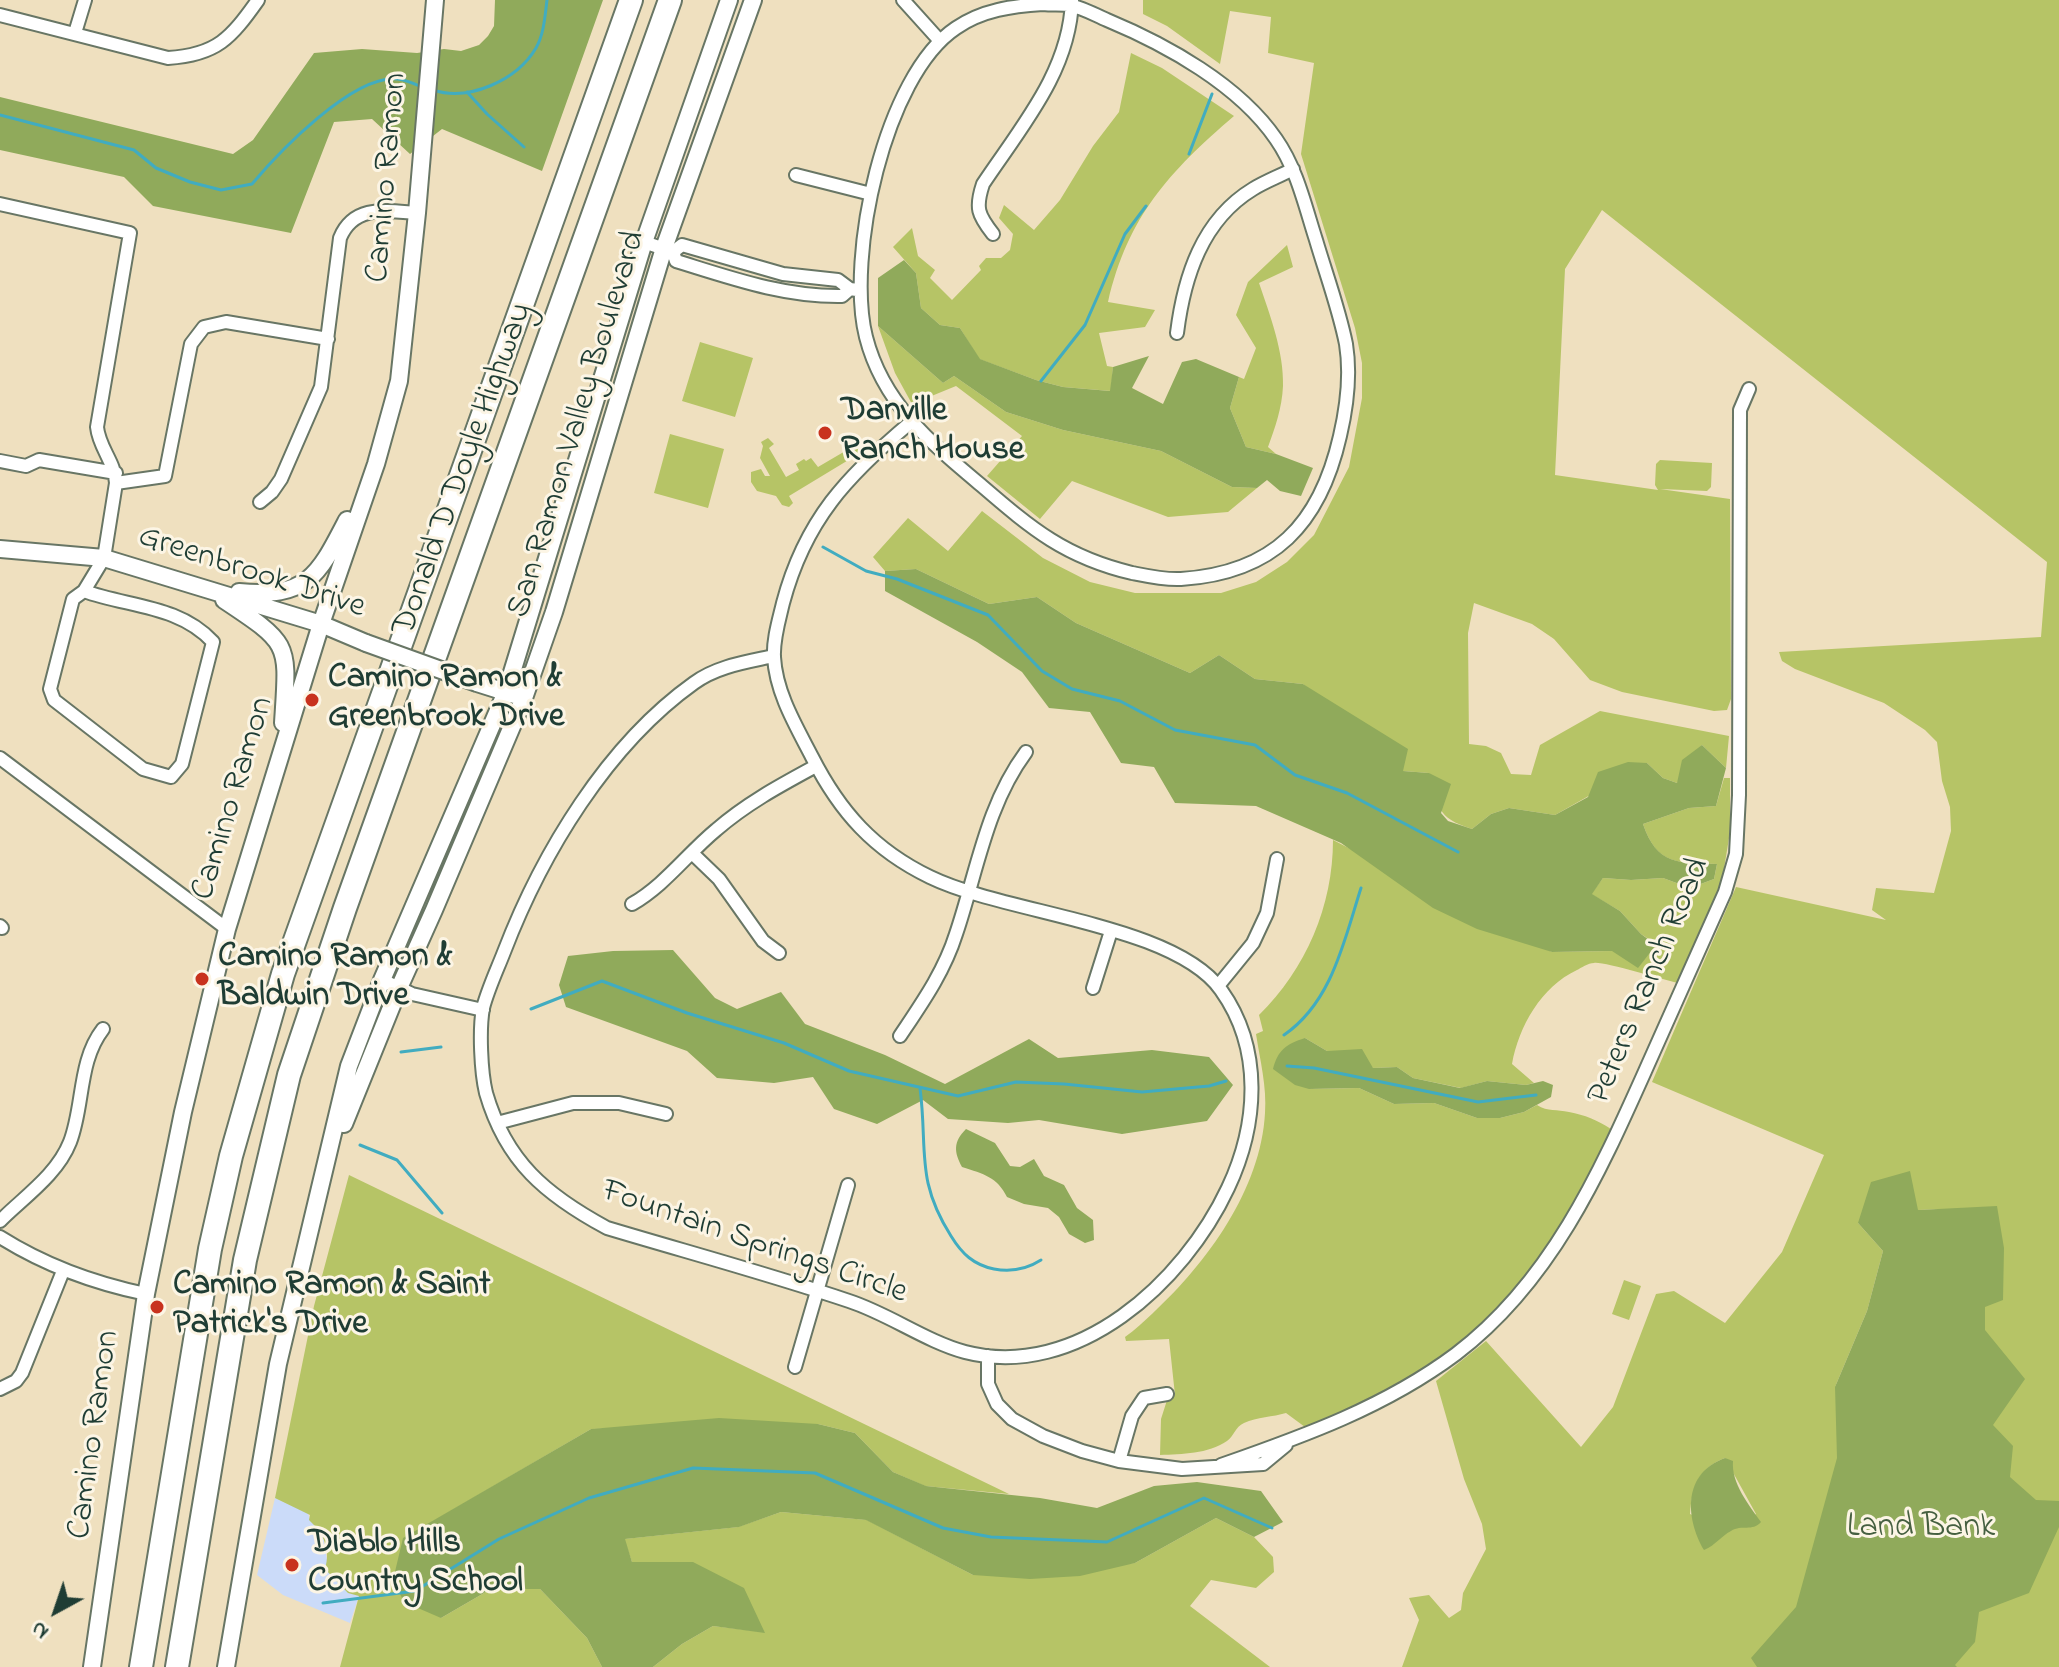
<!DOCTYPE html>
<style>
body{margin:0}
#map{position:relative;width:2059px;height:1667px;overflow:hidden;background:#efe0bf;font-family:"Indie Flower",sans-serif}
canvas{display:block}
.north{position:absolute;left:16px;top:1571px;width:80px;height:80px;-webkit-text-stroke:6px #fcf5e5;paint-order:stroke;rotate:220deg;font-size:22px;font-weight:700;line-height:32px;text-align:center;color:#1f3d34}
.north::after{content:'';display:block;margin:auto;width:28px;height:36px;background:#1f3d34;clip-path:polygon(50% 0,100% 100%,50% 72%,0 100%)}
</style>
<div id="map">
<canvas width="2059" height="1667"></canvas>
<div class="north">N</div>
</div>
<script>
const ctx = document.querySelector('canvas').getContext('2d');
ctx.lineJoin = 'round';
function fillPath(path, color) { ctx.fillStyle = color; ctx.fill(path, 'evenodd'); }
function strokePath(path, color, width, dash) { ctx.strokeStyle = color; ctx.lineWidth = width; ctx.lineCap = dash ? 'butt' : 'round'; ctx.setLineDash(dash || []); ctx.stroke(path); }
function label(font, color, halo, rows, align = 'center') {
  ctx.font = font + ' "Indie Flower",sans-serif'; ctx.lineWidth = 6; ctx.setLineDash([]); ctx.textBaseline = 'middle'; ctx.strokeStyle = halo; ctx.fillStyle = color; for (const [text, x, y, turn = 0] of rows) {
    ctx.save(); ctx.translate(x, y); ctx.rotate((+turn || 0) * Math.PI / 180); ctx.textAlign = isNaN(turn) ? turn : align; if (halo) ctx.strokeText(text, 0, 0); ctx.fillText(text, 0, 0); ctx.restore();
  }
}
const built = new Path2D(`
 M275,1498L308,1513L310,1520L323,1535L327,1560L359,1596L350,1623L283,1595L257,1575Z`);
const green = new Path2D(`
 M1143,0H2059V1667H1402L1419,1620L1409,1598L1429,1595L1449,1618L1461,1610L1463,1593L1486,1549L1482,1524L1464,1479L1436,1381L1486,1341L1581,1447L1613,1407L1656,1294L1674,1291L1725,1323L1782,1252L1824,1155L1652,1082L1736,887L1886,920L1872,910L1876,888L1934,893L1951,831L1950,807L1942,781L1937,742L1925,730L1884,703L1795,669L1782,661L1779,652L2041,637L2047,562L1602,210L1565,269L1555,475L1658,490L1655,485L1656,464L1660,460L1712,463L1711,487L1707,491L1660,489L1730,499L1731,699L1727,710L1714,711L1622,692L1590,680L1554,639L1532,624L1474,603L1468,633L1469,744L1486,746L1501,753L1511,774L1531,775L1540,745L1600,711L1729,736L1726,768L1702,745L1677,783L1663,778L1647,763L1555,815L1509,808L1491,814L1472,829C1435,817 1440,808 1429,773L1403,771L1303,684L1255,679L1219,655L1190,673L1076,623L1037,597L989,604L916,569L885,571L873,557L908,518L948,551L982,511L1043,558L1090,582L1135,593H1221L1256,582L1287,562L1314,535L1349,467L1362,398V363L1355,328L1301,154L1314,63L1268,53L1271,17L1230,11L1220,64L1167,26L1143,14ZM1939,1209V1210L1835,1387L1867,1311L1883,1251L1858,1223L1918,1210ZM1725,1458L1756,1514C1726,1539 1723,1528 1690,1514C1692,1488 1698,1468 1725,1458Z
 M1131,53L1162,68L1234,116C1169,172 1128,216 1108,302L1155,310L1145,327L1099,333L1107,366L1113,367L1111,391L1063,387L1036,380L979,359L960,328L940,325L921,308L916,273L893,247L912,228L918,256L935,270L930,278L952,300L981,270L979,266L986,258H1001L1010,250L1013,234L999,218L1004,205L1034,230L1060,200L1093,146L1119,112Z
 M1287,245L1293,267L1259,283C1270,315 1284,352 1283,386C1282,408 1275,428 1268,447L1276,454L1246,447L1230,408L1239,377L1244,379L1256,348L1236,315L1248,282Z
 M878,326L943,383L954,376L1006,412L1063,430L1161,451L1232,487L1257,488L1228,512L1168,517L1072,481L1040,519L987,476L1022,436L956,386L912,404L895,373Z
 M700,342L753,358L735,417L682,401Z
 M670,434L724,449L708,508L654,493Z
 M768,438L774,444L769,448L786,477L799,470L796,464L804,459L806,461L811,458L818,467L847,450L854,443L860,453L789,496L793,503L789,507L782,505L776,496L757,491L751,482V472L761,469L765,476H770L760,458L763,446L761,442Z
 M1724,778H1730V832L1722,881L1678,983C1664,980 1602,961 1594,963C1588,963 1581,968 1577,970C1541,987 1519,1026 1512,1064L1534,1083L1526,1085L1487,1081L1461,1088L1413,1078L1397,1067L1373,1068L1327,1051L1305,1038L1309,1089L1359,1088L1394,1104L1434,1103L1477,1118H1500L1524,1112L1537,1105C1548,1112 1557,1109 1569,1112C1585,1115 1597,1120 1611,1129C1588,1184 1558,1242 1518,1287C1475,1336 1416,1380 1357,1408C1340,1416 1322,1421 1305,1427L1286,1413C1273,1417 1257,1417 1244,1423C1235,1427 1234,1436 1227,1441C1208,1454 1182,1454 1160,1455L1161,1419L1168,1397L1175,1395L1169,1339L1126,1341L1125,1337C1135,1330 1144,1321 1153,1313C1207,1263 1261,1189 1265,1113C1267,1087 1260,1060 1256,1034L1263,1031L1259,1015C1306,969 1333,906 1333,840L1552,952L1612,951L1656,944L1641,934L1620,911L1591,894L1603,878L1631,880L1663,878L1690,888L1714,879L1717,864C1677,863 1657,865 1643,824L1689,808L1716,806Z
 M349,1175L1009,1494L925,1486L893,1472L855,1433L818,1424L591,1429L403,1539L441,1618L491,1589H540L587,1638L602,1667H340L359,1596L348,1593L325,1569C331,1549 324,1534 309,1520L310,1515L275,1498L314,1306Z
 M1624,1280L1641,1286L1629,1320L1612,1314Z
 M781,1512L867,1520L973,1575L1135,1563L1216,1518L1254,1537L1273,1557L1274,1572L1256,1588L1211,1580L1190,1606L1270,1667H653L682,1644L713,1626L764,1632L692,1562H632L624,1539L738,1527Z`);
const forest = new Path2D(`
 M495,0H603L542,171L442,129L410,154L372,119L334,122L291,233L153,206L124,177L0,150V97L233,154L253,140L314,53L362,49L417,53L444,49L461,51L479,45L488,36L494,26Z
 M904,260L916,273L921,308L940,325L960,328L980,359L1036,380L1063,387L1110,391L1113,367L1149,356L1132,388L1163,404L1182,362L1196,359L1239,377L1230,408L1246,447L1276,454L1313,468L1301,496L1280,491L1267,480L1257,488L1232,487L1161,451L1063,430L1006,412L954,376L943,383L878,326V278Z
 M916,569L989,604L1037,597L1076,623L1190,673L1219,655L1255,679L1303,684L1408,749L1403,771L1429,773L1451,784L1441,813L1448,821L1472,829L1491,814L1509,808L1555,815L1588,797L1598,772L1628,762L1647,763L1663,778L1677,783L1682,760L1702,745L1726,768L1716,806L1689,808L1643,824C1657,865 1678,863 1717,864L1714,879L1690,888L1663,878L1631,880L1603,878L1592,894L1620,911L1641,934L1656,945L1638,968L1612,951L1552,952L1477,929L1433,908L1341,843L1256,806L1175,803L1154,767L1121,763L1090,712L1049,708L1022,672L977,642L885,591V571Z
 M673,950L715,998L737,1009L781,992L805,1024L885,1055L945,1084L1029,1039L1058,1058L1152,1050L1209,1057L1233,1085L1207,1121L1122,1134L1039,1120L1008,1123L948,1119L923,1100L877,1124L834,1109L813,1077L774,1083L717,1078L687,1051L566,1007L559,985L568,956L613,951Z
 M1305,1038L1327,1051L1362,1049L1373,1068L1397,1067L1413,1078L1460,1088L1487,1081L1526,1085L1543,1081L1553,1085L1551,1097L1524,1112L1500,1118H1477L1434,1103L1394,1104L1359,1088L1309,1089L1295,1085L1273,1069C1278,1050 1286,1044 1305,1038Z
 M966,1129L995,1143L1010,1166L1020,1167L1034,1159L1044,1176L1064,1185L1077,1208L1093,1220L1094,1240L1085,1243L1069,1234L1059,1217L1048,1208L1024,1204L1007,1197C997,1177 984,1174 962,1167C954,1152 953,1142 966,1129Z
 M1910,1171L1918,1210L1997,1206L2004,1248L2003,1300L1985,1307V1330L2025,1379L1993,1425L2013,1446L2010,1477L2036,1500L2059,1501V1527L2029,1593L1979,1612L1975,1642L1955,1665L1957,1667H1757L1751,1658L1796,1607L1837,1458L1835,1387L1867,1311L1883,1251L1858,1223L1871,1182Z
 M719,1418L818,1424L855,1433L893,1472L926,1486L1040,1498L1097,1508L1154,1486L1197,1482L1261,1491L1283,1522L1254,1537L1216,1518L1135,1563L1080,1576L1030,1579L973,1575L866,1520L781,1512L739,1527L625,1539L632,1562H693L744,1588L765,1633L713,1626L682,1644L653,1667H602L587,1638L540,1589H491L441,1618L404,1602L393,1580L403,1538L591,1429Z
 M1725,1458L1733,1461C1731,1483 1749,1505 1761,1522C1752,1532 1742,1524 1731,1531C1721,1536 1716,1545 1704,1550C1685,1517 1683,1473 1725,1458Z`);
const stream = new Path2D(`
 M433,90C469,102 517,80 536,48C544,34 545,16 547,0
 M467,92L487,114L524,147
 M0,115L134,150L156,168L190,182L221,190L252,184C279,152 353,74 398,79C406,80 415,84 422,87
 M1189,154L1212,94
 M1041,381L1085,325L1125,234L1146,206
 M823,547L866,571L897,579L988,615L1042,671L1072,689L1120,701L1175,730L1255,745L1295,775L1347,793L1458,852
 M531,1009L602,981L687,1013L784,1043L849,1071L958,1096L1016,1082L1064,1084L1142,1092L1209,1086L1226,1081
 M1284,1035C1332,1002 1344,941 1361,888
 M401,1052L441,1047
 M1287,1066L1314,1068L1478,1102L1536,1095
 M920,1088C928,1150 915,1179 951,1236C962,1254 974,1265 994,1269C1010,1272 1027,1269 1041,1260
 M360,1145L397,1160L442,1213
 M323,1603L415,1591L499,1539L589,1498L693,1468L815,1473L943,1528L991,1537L1107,1542L1204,1498L1272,1528`);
const street = new Path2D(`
 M903,0L940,41
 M1043,4C1052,5 1060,4 1068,5C1082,7 1095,15 1107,20C1167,45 1239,85 1276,139C1297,169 1305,206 1316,240C1326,274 1339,309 1346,344C1351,375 1347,406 1340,436C1320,524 1274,573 1181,579C1165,580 1147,576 1132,573C1065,557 1032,529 982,486C932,444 883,404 866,337C846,258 884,76 956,28C982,10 1012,6 1043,4Z
 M0,15L168,58C217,55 231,38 258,0
 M75,33L85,0
 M796,175L871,194
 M0,204L130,233L97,427C99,448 115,462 116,483L104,558L84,591
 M993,234C978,215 975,208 983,184C1021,127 1070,71 1072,0
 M644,242L673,252L676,261C731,278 784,297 842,296L850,289
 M673,252L682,245L783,274L838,280L850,289L857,290
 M1177,333C1184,277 1202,220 1253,189C1266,181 1280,176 1293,169
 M0,461L26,466L39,460L116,473
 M116,483L165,476L191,344L204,327L226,322L328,339
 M260,502L272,492L281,479L321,387L340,238C354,204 387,211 417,213
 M84,591C128,607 179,605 213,642L182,764L171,777L143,769L54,700L50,689L73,599Z
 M774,656C747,662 717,666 694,683C607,745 542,853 504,952C497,970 488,989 483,1008C479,1030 481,1072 486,1093C506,1162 546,1195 607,1228C687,1252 769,1274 849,1301C889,1314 925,1341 965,1352C1077,1381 1184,1282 1228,1188C1258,1124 1263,1049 1221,990C1174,924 1006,914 930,877C874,850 840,812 812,757C796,726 776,693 774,657C773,639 779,620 783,603C805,520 847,476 911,422
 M0,758L227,929
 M692,853L719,879L763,941L779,953
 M632,904C665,885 687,854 716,830C747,803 781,785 816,766
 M0,926L2,928
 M382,980L412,994L483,1010
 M1218,986L1253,943L1267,913L1277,859
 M1093,988L1111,931
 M900,1036C922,1003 944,972 956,934C977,872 986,806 1026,752
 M497,1123L573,1103H619L666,1114
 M0,1221C24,1197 57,1175 70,1142C84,1106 78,1061 103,1029
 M0,1237C46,1266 93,1283 146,1294
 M988,1356V1384L997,1404L1012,1419L1043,1436L1082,1451L1119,1461L1182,1469L1263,1464L1286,1445
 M795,1367L848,1185
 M0,1389L16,1381L22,1373L63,1271
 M1119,1461L1132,1416L1144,1398L1167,1394
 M1221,1465C1304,1436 1385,1407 1456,1354C1551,1282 1599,1174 1646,1069C1672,1010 1699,951 1725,892L1736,854L1739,795L1740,410L1749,389`);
const secondary = new Path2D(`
 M0,549L104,558L321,624L366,643
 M239,592C308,598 318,576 347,520
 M224,600C292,645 288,643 283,723
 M477,683L515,695
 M344,1124L399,988L434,910L524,698L554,612L664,248L753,0
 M92,1667L146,1294L183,1112L227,929L321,624L376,464L399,381L417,213L435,0
 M226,1667L278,1364L349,1066L382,980L506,692L644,242L729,0`);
const highway = new Path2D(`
 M141,1667L210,1249L231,1156L283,974L631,0
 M177,1667L245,1260L289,1075L345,908L670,0`);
const secondaryBridge = new Path2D(`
 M366,643L477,683`);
const markers = [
 [825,433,8,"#c8321e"],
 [312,700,8,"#c8321e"],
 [202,979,8,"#c8321e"],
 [157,1307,8,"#c8321e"],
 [292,1565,8,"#c8321e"]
];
const streetNames = [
 ["Camino Ramon",389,178,-85],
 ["San Ramon Valley Boulevard",579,425,-73],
 ["Donald D Doyle Highway",465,470,-70],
 ["Greenbrook Drive",251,574,18],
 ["Camino Ramon",235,799,-73],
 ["Peters Ranch Road",1651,982,-67],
 ["Fountain Springs Circle",754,1244,19],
 ["Camino Ramon",96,1435,-82]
];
const poiNames = [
 ["Danville",841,413],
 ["Ranch House",841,452],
 ["Camino Ramon &",328,680],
 ["Greenbrook Drive",328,719],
 ["Camino Ramon &",218,959],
 ["Baldwin Drive",218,998],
 ["Camino Ramon & Saint",173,1287],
 ["Patrick's Drive",173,1326],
 ["Diablo Hills",308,1545],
 ["Country School",308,1584]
];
const parkNames = [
 ["Land Bank",1921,1529]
];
fillPath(built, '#cbdbf9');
fillPath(green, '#b6c466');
fillPath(forest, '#90aa5b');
strokePath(stream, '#41acc0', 3);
strokePath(street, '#687665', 16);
strokePath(secondary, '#687665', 20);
strokePath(highway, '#687665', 26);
strokePath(street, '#fff', 12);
strokePath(secondary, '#fff', 16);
strokePath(highway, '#fff', 22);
strokePath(secondaryBridge, '#687665', 20, []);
strokePath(secondaryBridge, '#fff', 16);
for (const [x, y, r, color] of markers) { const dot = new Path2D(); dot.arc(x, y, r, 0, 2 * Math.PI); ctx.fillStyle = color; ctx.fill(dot); strokePath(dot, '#fcf5e5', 3); }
label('34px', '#1f3d34', '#fcf5e5', streetNames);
label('bold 34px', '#1f3d34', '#fcf5e5', poiNames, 'left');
label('34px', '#455f40', '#fcf5e5', parkNames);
</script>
